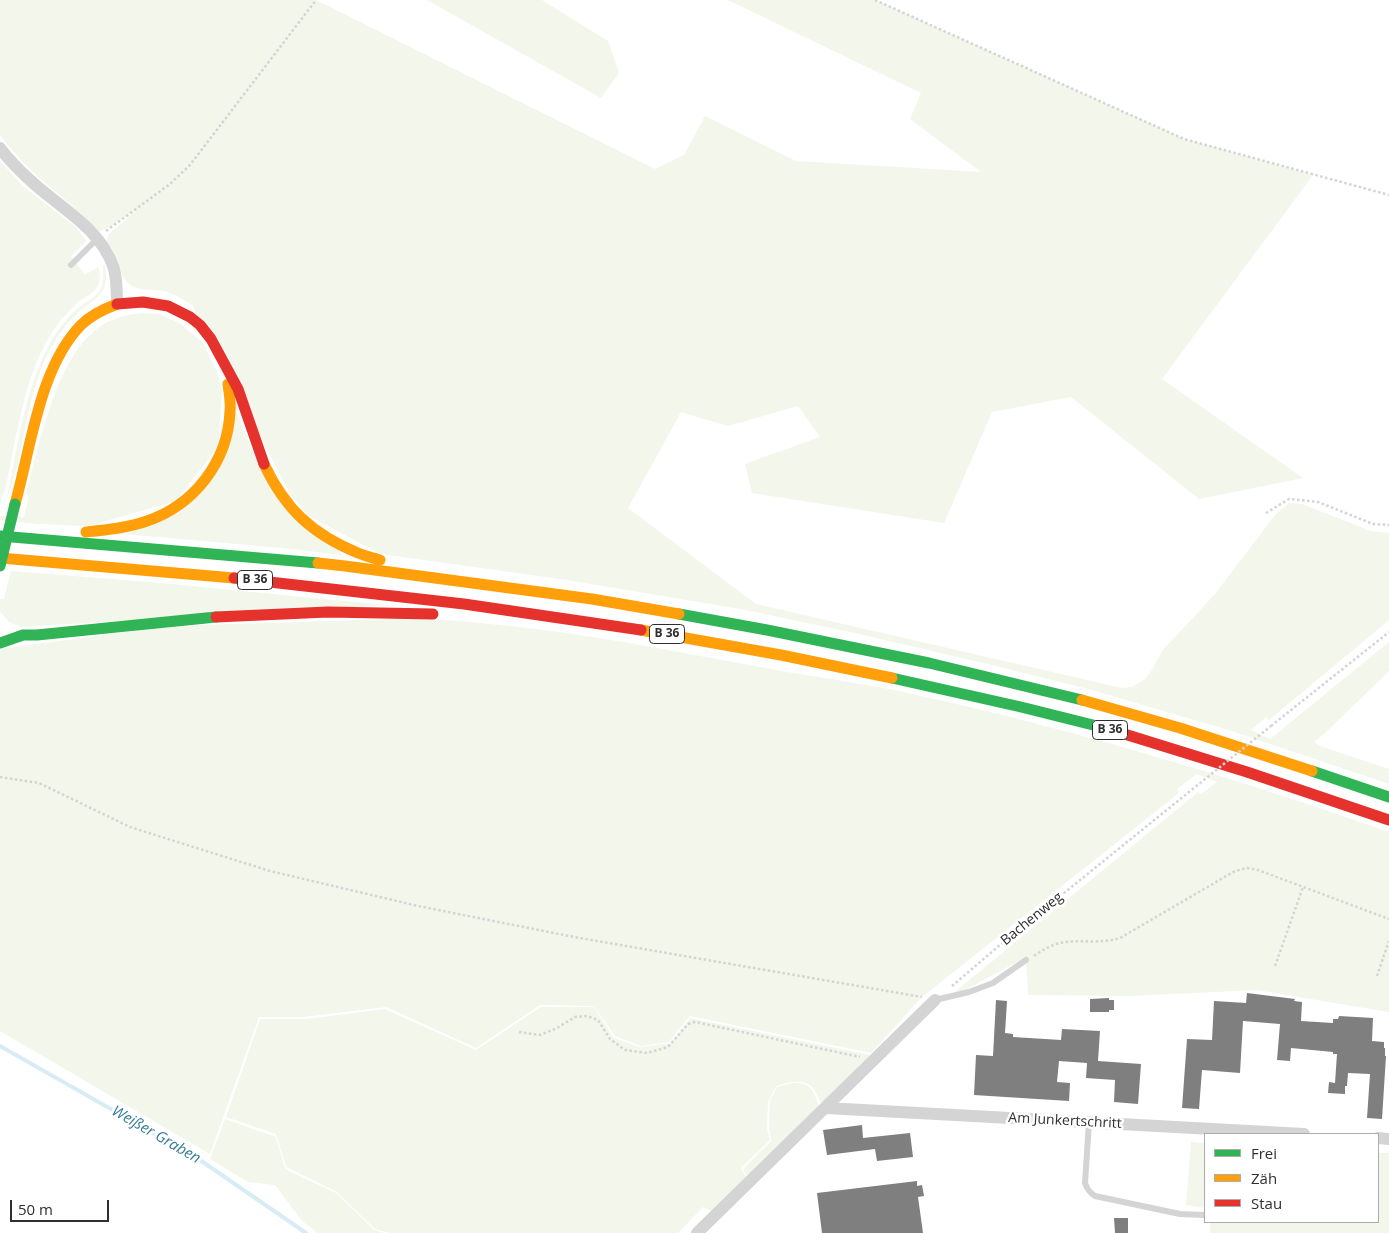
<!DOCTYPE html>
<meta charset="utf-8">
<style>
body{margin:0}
#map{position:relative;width:1389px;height:1233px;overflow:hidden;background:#fff;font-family:"Open Sans",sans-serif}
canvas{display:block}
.legend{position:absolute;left:1204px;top:1133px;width:175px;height:90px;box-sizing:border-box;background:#fff;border:1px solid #acacac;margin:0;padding:6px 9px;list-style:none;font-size:15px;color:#2f2f2f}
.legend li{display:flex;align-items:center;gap:10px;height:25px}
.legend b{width:25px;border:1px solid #acacac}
.scale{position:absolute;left:10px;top:1200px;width:99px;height:22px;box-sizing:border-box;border:2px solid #2f2f2f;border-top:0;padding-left:6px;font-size:15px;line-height:18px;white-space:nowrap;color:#2f2f2f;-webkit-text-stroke:4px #fff;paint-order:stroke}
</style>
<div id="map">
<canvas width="1389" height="1233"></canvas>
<ul class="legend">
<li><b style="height:6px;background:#30b455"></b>Frei</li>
<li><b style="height:6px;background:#ff9f0a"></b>Zäh</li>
<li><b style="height:6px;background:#e5322d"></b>Stau</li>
</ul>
<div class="scale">50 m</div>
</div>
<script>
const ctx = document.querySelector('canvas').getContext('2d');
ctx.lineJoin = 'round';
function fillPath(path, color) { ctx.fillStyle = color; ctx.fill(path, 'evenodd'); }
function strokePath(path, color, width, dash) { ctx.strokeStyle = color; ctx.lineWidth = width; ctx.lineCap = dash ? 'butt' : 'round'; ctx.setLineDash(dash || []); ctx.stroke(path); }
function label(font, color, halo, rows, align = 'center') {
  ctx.font = font + ' "Open Sans",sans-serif'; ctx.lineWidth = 5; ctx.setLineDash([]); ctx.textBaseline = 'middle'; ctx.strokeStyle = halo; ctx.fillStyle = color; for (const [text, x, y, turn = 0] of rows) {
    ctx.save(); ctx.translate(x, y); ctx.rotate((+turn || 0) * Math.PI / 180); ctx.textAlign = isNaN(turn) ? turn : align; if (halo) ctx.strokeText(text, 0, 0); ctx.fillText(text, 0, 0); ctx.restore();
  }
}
const green = new Path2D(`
 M0,0H316L655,169L684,155L705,116L796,161L981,172L910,119L921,93L732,2L726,0H875L1184,139L1313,175L1162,379L1303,478L1199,499L1071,397L992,412L944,523L752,493L745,464L820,437L798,406L728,426L681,412L628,508L756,604L1122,688L1132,687L1145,679L1152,670L1162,651L1215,594L1275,515L1289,503L1302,504L1371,531L1389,533V620L1269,720L1266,717L1251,730L1270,739L1389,642V671L1323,735L1314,742L1320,746L1389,769V784L1235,732L1092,690L996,666L859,634L746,610L567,580L381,554L299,511L192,305C184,300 176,295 167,292C153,288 136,293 126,281C121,275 120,266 117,259C115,252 111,247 107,241L109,234L141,206L110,227L97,232C82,212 62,197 43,181C27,167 13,152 0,135Z
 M427,0H542L608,41L619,73L601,98Z
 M0,161L24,187L76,227L86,241L71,256L85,275L98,267C100,272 101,280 98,285C96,292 87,296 81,300C71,308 60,320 53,331C24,374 16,440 5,491L2,495L0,506Z
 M103,265H105C106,272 107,280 104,288C99,299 85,305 77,314C68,322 61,331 55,341C32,378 28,420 18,461C15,475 10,489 6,502C18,449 24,387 52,340C58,329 66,319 76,310C83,303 97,298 101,288C104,281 103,272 103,265Z
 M142,313L159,314L181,324L203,343L217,372L222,391L218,447L176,501L88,526L37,524L0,520V516L24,517L29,497L26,494C38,448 55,367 90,335C105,320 122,315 142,313Z
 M236,411L252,450L342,555L292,549L125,534L183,511Z
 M11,571L161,583L385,605L21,627L9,622L0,611V599H4Z
 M420,618C443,620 466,621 489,624C581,632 671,651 761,667C805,676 850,681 894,690C1062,726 1227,775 1389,832V1012L1257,990L1130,996L1028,995L1026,957L969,988L961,991H956L1198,792L1201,794L1217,782L1197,774L1177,789L1179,793L922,997L871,1053L690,1016L669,1042L641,1046L615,1036L594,1006L540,1005L476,1048L386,1007L303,1017H259L210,1154L0,1031V649L171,626Z
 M541,1007H594L614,1038L640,1047L671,1043L690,1018L870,1055L821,1104C819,1100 817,1093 814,1089C804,1077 789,1082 776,1086L768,1102L767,1129L770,1140L741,1168L746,1177L711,1211L703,1207L678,1233H389L375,1229L337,1192L286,1167L276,1134L226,1117L260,1019H307L385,1009L476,1050Z
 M792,1083C811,1082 813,1090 819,1106L747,1176L743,1169L771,1141L769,1128L770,1101L777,1087Z
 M225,1119L276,1137L285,1169L336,1193L374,1230L384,1233H318L302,1221L275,1185L248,1182L210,1159Z
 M1191,1142L1205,1143V1208L1186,1205Z
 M1378,1153H1389V1233H1210V1222H1378Z`);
const stream = new Path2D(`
 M0,1046L197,1158L306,1233`);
const building = new Path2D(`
 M1247,993L1295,999L1294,1001L1302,1002L1301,1021L1333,1023V1019H1338L1339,1016L1373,1018L1372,1041L1384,1042V1048H1385V1056H1386L1382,1119L1367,1118L1370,1074L1348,1073L1347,1086H1345V1094L1328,1093L1329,1082L1335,1083L1337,1054H1333V1052L1291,1048L1290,1061L1277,1060L1280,1024L1243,1021L1240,1073L1202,1070L1199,1109L1182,1108L1187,1039L1212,1040L1214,1001L1246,1003Z
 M1109,998V1000H1114V1010H1109V1012H1090V999Z
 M996,1000L1007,1001L1005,1033L1013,1034V1037L1061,1040L1062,1029L1100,1031L1098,1061L1141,1064L1138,1104L1114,1102L1115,1080L1086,1078L1087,1063L1059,1061L1057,1082L1070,1083L1069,1101L974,1095L976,1055L993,1056Z
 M862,1125L863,1138L910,1133L913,1157L877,1161L875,1149L827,1155L823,1130Z
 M917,1181V1186L922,1185L924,1196L918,1197L923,1233H822L817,1193Z
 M1114,1218H1128V1233H1115Z`);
const path = new Path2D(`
 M875,0L1184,139L1389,195
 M106,231L170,184L190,165L316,0
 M1266,513L1289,499L1318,502L1373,524L1389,525
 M1271,726L1389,632
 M0,777L39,783L130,827L270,871L418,906L574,937L922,997
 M1034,956C1041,951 1048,947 1056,944C1076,938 1098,945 1120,938L1235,871L1247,868L1258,870L1389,919
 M1275,966L1303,887
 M1377,976L1389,941
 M952,986L1001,944L1184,796
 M519,1032L540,1035L557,1028L575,1017L587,1016L598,1020L610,1039L625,1050L647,1053L668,1047L688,1024L695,1022L860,1057`);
const lane = new Path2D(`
 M71,265L97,239
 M935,1000L969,992L993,983L1026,960
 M1089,1122L1085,1183C1087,1189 1089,1192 1095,1196L1180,1214L1205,1215`);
const street = new Path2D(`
 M0,148C9,160 20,171 31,181C59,207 100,228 113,266C117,277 117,292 117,304
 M826,1108L1304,1134
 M1378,1138L1389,1139
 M697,1233L935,1000`);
const fast = new Path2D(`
 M0,536L318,563
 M679,614L767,630L929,663L1082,700
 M0,643L23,635H37L216,617
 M892,678L1021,707L1105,728
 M1312,771L1389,797`);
const slow = new Path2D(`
 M264,464C285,509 312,534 358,553C365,556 373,558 380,560
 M15,504C31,448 39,368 81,325C91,315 104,309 117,304
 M86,532C106,530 127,528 147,521C194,505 228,462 230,411C231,402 229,393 228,384
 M0,558L234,578
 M318,563L345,566L592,599L679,614
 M641,630L781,655L892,678
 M1082,700L1180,728L1312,771`);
const jam = new Path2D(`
 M117,304L143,302L168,306L190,317L200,325L211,339L238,389L264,464
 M234,578L464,604L641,630
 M216,617L328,612L433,614
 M1105,728L1247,772L1389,820`);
const pathBridge = new Path2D(`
 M1184,796L1271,726`);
const fastBridge = new Path2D(`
 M0,566L15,504`);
const shields = [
 [255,580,35],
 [667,634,35],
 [1110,730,35]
];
const shieldNames = [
 ["B 36",255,580],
 ["B 36",667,634],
 ["B 36",1110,730]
];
const streetNames = [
 ["Bachenweg",1032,919,-39],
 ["Am Junkertschritt",1065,1121,3]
];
const waterNames = [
 ["Weißer Graben",156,1135,30]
];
fillPath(green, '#f2f6eb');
strokePath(stream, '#d7ecf4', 4);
fillPath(building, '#7f7f7f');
strokePath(path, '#d4d4d4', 2.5, [2.5, 2.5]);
strokePath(lane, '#d4d4d4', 6);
strokePath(street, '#d4d4d4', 12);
strokePath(fast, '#30b455', 11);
strokePath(slow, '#ff9f0a', 11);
strokePath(jam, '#e5322d', 11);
strokePath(pathBridge, '#d4d4d4', 2.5, [2.5, 2.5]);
strokePath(fastBridge, '#30b455', 11);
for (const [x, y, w] of shields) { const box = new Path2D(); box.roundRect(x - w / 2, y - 9.5, w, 19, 4); ctx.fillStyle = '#fff'; ctx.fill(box); strokePath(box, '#2f2f2f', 1); }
label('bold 12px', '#2f2f2f', null, shieldNames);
label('14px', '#2f2f2f', '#fff', streetNames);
label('italic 15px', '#357d99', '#fff', waterNames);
</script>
